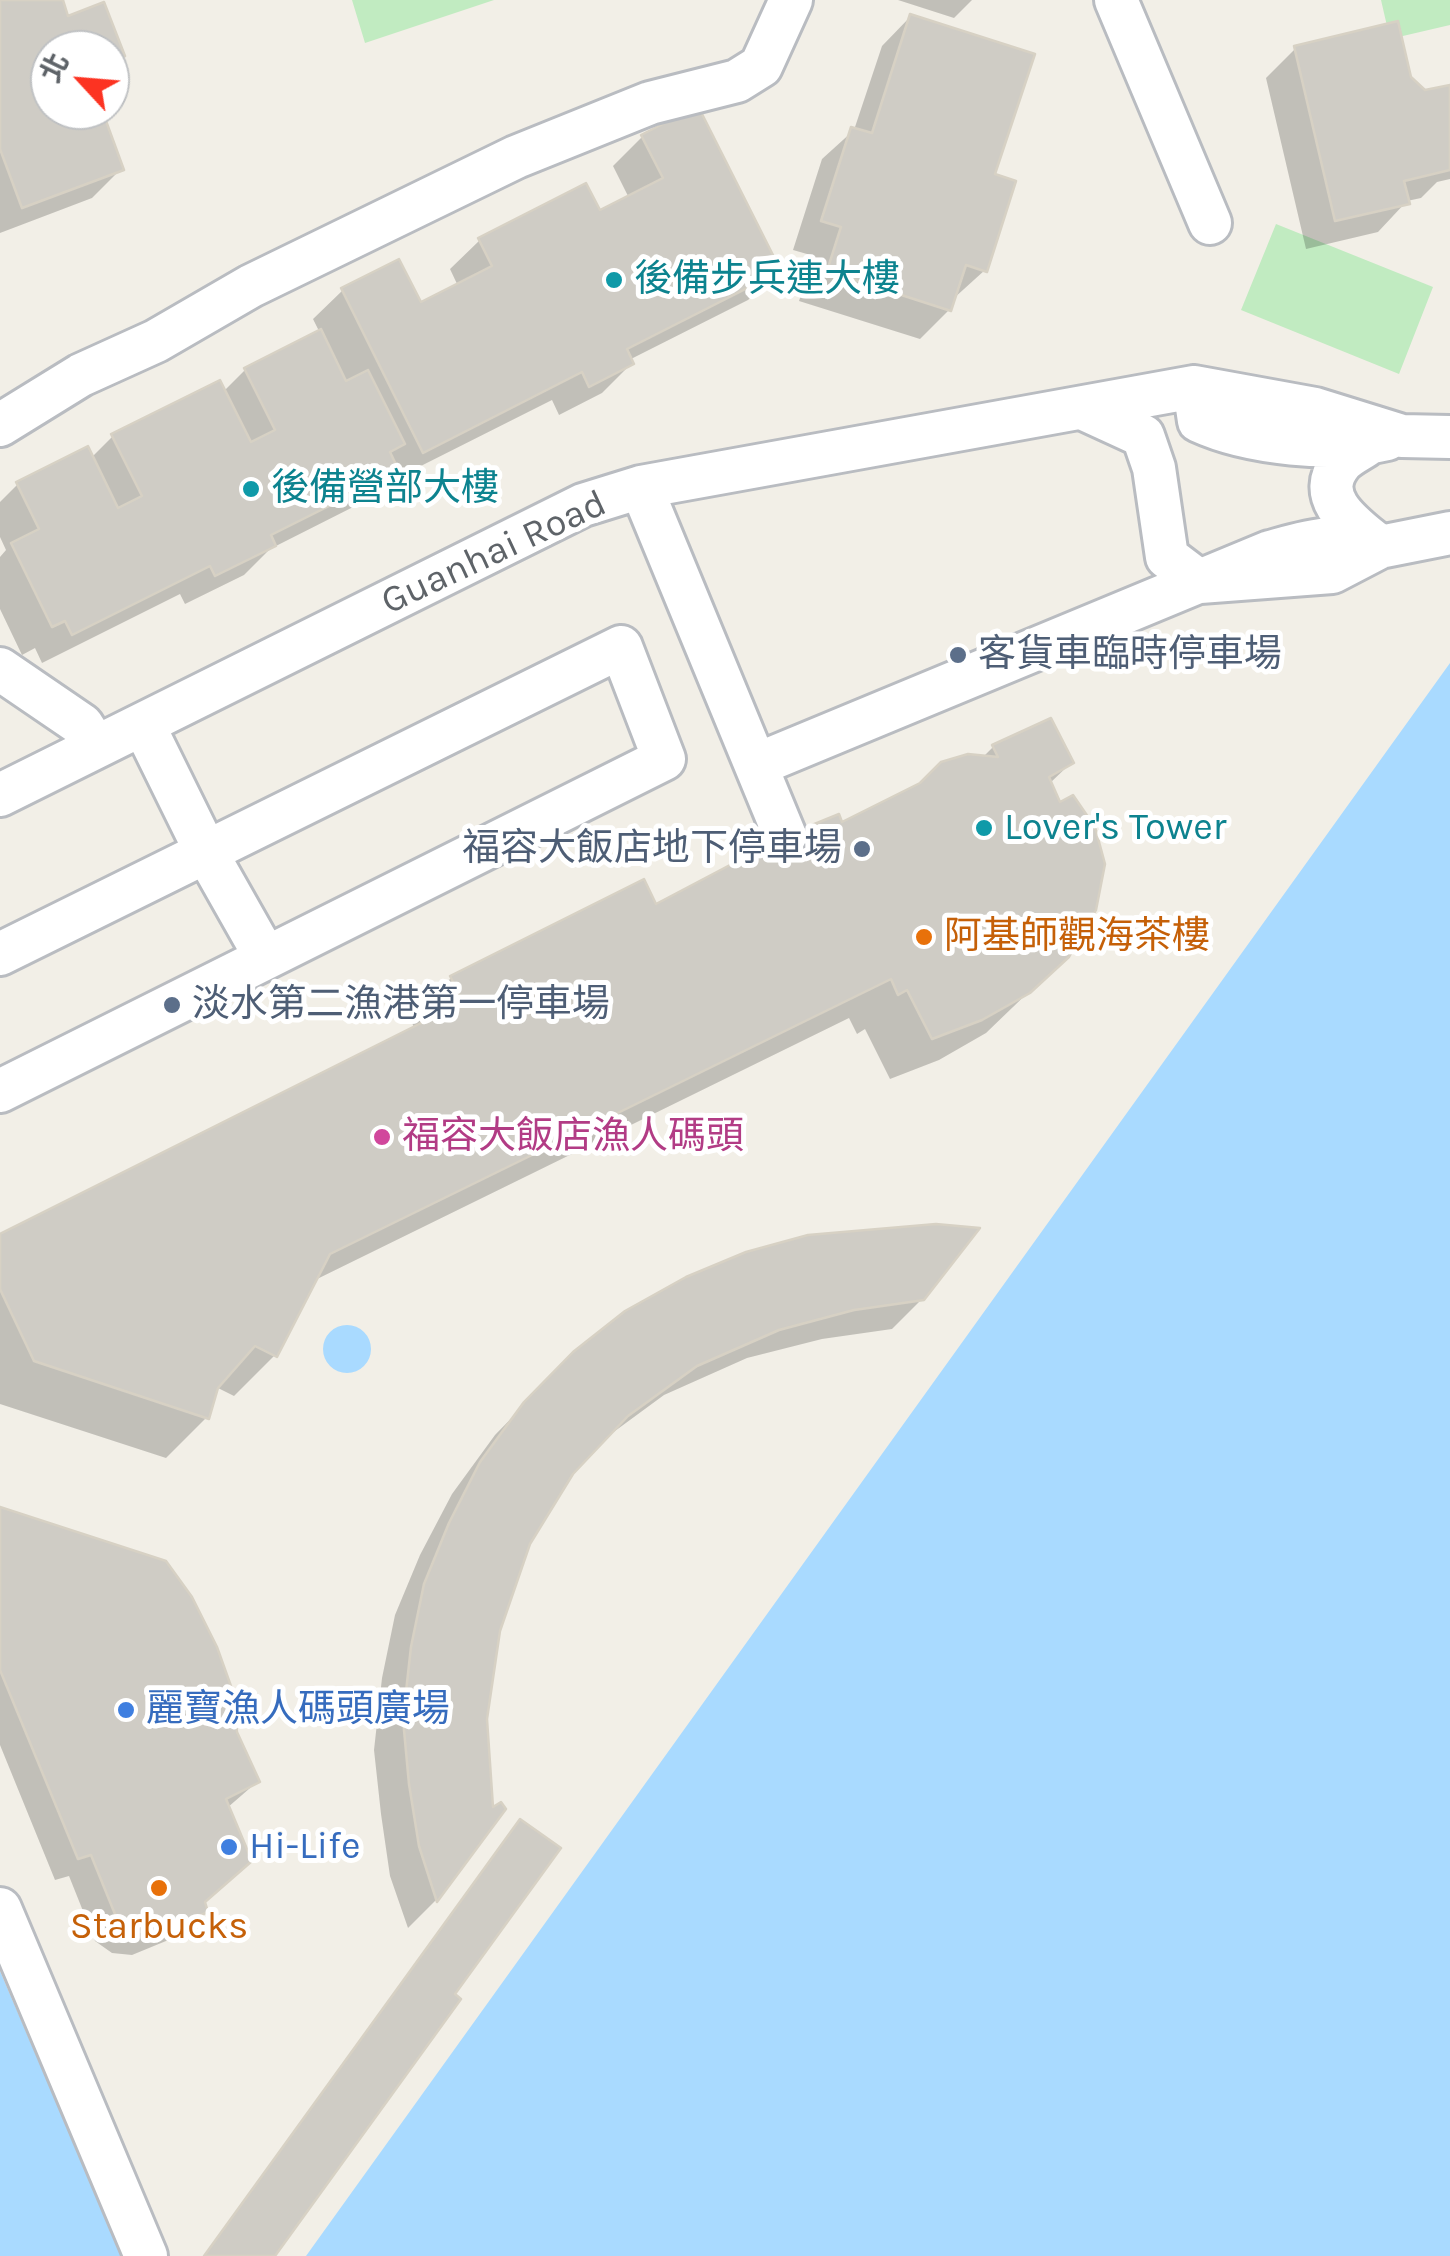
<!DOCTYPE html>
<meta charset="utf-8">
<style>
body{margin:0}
#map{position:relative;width:1450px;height:2256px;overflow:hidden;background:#f2efe7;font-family:Karla,"Noto Sans TC",sans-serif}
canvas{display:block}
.north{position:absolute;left:30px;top:30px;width:100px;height:100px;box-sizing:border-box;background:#fff;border:2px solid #bfc1c3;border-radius:50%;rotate:296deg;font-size:28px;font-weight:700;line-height:40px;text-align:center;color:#5e6368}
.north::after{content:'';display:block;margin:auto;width:35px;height:45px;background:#fc3322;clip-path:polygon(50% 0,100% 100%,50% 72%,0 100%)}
</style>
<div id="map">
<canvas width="1450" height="2256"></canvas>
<div class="north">北</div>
</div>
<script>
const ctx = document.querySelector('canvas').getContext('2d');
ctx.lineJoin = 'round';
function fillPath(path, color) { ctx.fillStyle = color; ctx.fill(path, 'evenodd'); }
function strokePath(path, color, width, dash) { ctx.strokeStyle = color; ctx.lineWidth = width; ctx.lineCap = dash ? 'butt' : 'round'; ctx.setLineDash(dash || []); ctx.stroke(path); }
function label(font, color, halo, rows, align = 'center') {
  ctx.font = font + ' Karla,"Noto Sans TC",sans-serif'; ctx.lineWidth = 10; ctx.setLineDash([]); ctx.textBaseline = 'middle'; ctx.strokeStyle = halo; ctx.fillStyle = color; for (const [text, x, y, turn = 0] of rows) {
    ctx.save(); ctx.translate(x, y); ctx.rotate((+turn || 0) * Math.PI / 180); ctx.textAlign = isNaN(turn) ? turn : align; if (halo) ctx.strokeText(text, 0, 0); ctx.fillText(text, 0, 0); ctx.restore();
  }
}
const green = new Path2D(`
 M352,0H494L365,43Z
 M1381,0H1450V25L1390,39Z
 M1276,224L1433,287L1399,374L1241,310Z`);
const water = new Path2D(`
 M1450,663V2256H306Z
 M323 1349a24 24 0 1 1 48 0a24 24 0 1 1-48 0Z
 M0,1971L122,2256H0Z`);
const shadow = new Path2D(`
 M0,0H60L67,19L122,55L110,67V50H50V110H99L121,169L92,198L0,233Z
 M898,0H972L954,18Z
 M911,16L992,176L985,270L953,299L949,310L920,339L799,301L814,256L793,250L822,159L854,130L882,46Z
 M1296,48L1409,78L1424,93L1450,88V179L1437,182L1421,198L1407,201L1378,232L1306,249L1266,78Z
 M642,137L778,271L748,300L629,360L631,364L602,393L559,415L552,400L393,480L391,476L367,500L270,549L244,575L185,604L180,594L42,663L35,648L22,655L0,609V557L6,550L0,537V502L18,484L91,458L113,436L223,392L245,370L320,333L313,319L343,290L420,305L458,286L450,269L480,240L599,214L629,198L613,166Z
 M993,747L1071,763L1049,784L1067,955L986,1033L939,1060L890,1079L865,1029L857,1034L849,1018L313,1281L275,1355L234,1396L216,1387L207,1417L166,1458L0,1404V1237L415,1029L410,1019L451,978L655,908L982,758Z
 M922,1299L892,1329L822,1339L747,1358L664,1395L600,1442L571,1473L528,1543L498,1630L485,1719L491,1811L503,1809L436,1900L408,1928L390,1876L381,1814L374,1750L382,1678L395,1615L420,1555L452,1494L495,1435L575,1353Z
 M0,1509L235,1733L257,1782L227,1808L203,1903L205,1912L183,1934L132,1955L112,1953L95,1941L69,1876L55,1880L0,1745Z`);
const building = new Path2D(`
 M0,0H63L68,16L104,2L125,56L110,62V50H50V110H102L124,170L22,208L0,149Z
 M910,14L1035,54L995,174L1016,181L987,272L966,265L951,311L827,271L841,227L821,221L851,127L872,133Z
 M1398,21L1411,77L1425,90L1450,85V170L1404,181L1410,204L1335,221L1294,46Z
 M698,106L781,271L627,349L634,364L589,387L582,372L423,453L341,288L399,259L421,302L492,266L478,238L586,183L600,210L663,178L641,135Z
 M321,329L346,381L368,370L405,444L390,452L399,471L271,535L276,546L215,576L210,566L72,635L65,621L52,627L11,543L39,529L16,482L88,446L118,508L142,496L111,434L220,380L251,442L275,430L244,368Z
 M1051,718L1074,763L1049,777L1060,802L1073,795L1095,827L1105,864L1096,910L1069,957L1030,993L982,1020L932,1039L907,990L898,995L891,979L330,1254L277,1357L255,1346L218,1388L209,1419L34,1361L0,1289V1234L463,1002L450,976L644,879L656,904L785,836L839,814L842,822L920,783L941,762L968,754L998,757L992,745Z
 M936,1224L980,1228L924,1300L854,1310L779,1330L697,1366L628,1416L573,1474L530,1544L500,1631L487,1719L493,1807L501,1802L506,1809L437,1902L419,1846L409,1784L403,1719L411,1647L424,1584L449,1523L480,1462L524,1402L573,1352L625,1311L686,1277L746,1252L808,1235Z
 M0,1507L166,1561L192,1597L217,1647L232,1689L237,1732L260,1782L226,1799L252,1861L205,1902L208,1912L157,1934L135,1931L117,1919L91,1855L78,1859L0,1670Z
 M520,1819L561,1848L455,1994L461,1999L275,2256H204Z`);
const minor = new Path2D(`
 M1116,0L1210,223
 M1194,387L1199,421C1249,444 1333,452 1387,439
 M1082,408L1143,436L1154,468L1167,557L1200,582L1332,572L1380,547L1450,533
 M0,425L81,375L156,341L251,286L516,157L650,103L737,81L761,66L791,0
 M1368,444C1360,450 1348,455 1341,463C1312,499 1356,527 1380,547
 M641,487L785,836
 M0,669L82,725L96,747
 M143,724L206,852L266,958
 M756,765L1270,552C1307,542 1344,530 1380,547
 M0,795L583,505L641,487L1194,387L1315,409L1402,436L1450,437
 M0,954L621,647L664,759L0,1091
 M0,1909L146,2256`);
const markers = [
 [614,280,10,"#0f9aa8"],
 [251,489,10,"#0f9aa8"],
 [958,655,10,"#5c6f8a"],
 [984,828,10,"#0f9aa8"],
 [862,849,10,"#5c6f8a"],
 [924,937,10,"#e8710a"],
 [172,1005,10,"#5c6f8a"],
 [382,1137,10,"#d1479c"],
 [126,1710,10,"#3f7fe0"],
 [229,1847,10,"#3f7fe0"],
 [159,1888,10,"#e8710a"]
];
const cultureNames = [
 ["後備步兵連大樓",634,280],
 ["後備營部大樓",271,489],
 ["Lover's Tower",1004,828]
];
const streetNames = [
 ["Guanhai Road",494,553,-25]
];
const serviceNames = [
 ["客貨車臨時停車場",978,655],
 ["福容大飯店地下停車場",842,849,"right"],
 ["淡水第二漁港第一停車場",192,1005]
];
const foodNames = [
 ["阿基師觀海茶樓",944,937],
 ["Starbucks",159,1927,"center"]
];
const hotelNames = [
 ["福容大飯店漁人碼頭",402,1137]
];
const shopNames = [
 ["麗寶漁人碼頭廣場",146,1710],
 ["Hi-Life",249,1847]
];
fillPath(green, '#c1ebc1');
fillPath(water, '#a9daff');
fillPath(shadow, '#0003');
fillPath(building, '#cfccc5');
strokePath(building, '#d7d1c4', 2.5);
strokePath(minor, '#b9bcc1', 48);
strokePath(minor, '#fff', 42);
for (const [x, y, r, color] of markers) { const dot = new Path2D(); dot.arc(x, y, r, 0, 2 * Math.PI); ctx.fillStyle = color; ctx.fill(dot); strokePath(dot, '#fff', 4); }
label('38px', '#0d838f', '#fff', cultureNames, 'left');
label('38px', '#5e6368', '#fff', streetNames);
label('38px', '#4e5e75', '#fff', serviceNames, 'left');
label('38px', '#c56008', '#fff', foodNames, 'left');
label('38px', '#b23c85', '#fff', hotelNames, 'left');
label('38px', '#366cbe', '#fff', shopNames, 'left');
</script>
